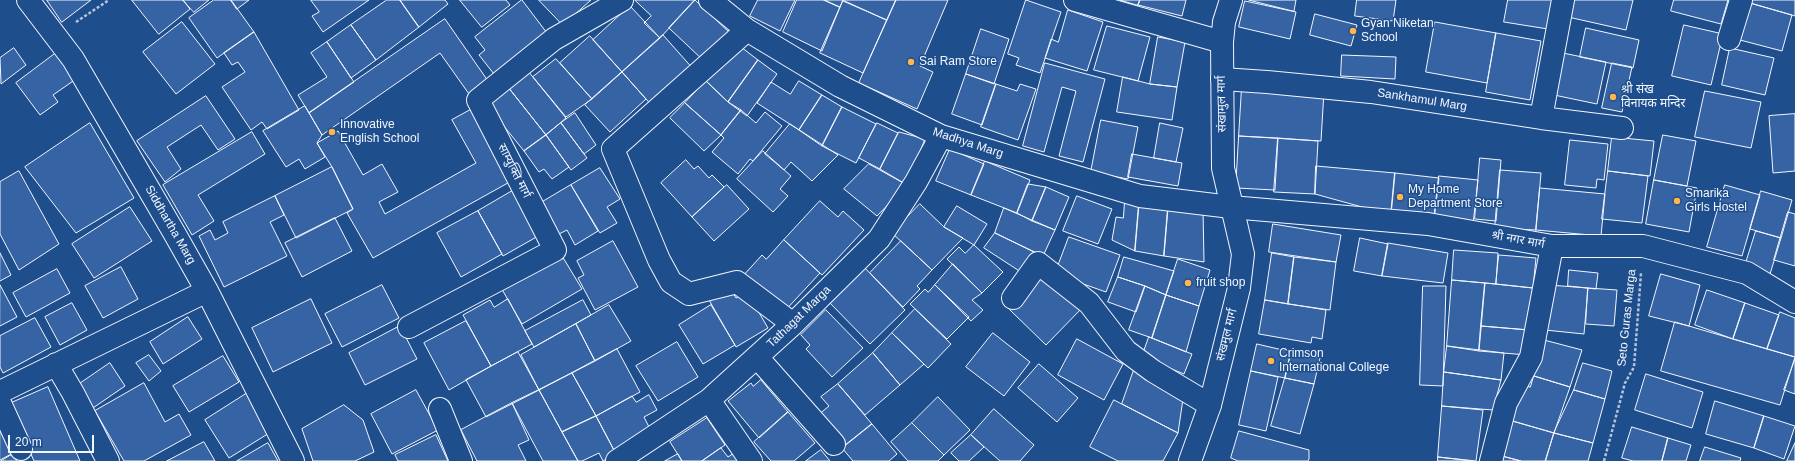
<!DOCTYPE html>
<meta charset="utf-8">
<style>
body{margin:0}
#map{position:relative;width:1795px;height:461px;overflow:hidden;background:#1f4e8c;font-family:Arial,sans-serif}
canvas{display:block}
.scale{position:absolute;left:8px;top:435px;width:86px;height:18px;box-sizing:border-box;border:2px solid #f2f6ff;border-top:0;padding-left:5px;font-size:12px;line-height:14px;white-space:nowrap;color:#f2f6ff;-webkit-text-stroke:3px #1f4e8c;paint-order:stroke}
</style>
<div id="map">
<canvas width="1795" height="461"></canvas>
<div class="scale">20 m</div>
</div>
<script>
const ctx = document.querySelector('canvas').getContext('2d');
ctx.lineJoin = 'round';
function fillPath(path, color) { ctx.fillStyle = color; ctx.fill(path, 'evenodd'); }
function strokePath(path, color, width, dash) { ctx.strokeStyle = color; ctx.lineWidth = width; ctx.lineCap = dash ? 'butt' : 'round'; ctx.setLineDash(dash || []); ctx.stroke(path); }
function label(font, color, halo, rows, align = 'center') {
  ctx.font = font + ' Arial,"Noto Sans Devanagari",sans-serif'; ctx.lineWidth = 3; ctx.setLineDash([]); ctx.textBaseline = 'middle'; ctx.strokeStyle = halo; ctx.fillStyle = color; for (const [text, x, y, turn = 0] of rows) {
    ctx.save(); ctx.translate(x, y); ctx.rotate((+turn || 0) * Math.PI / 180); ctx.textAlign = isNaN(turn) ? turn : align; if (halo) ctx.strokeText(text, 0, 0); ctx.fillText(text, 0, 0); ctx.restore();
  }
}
const building = new Path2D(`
 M47,0H91L62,22Z
 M132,0H183L190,9L159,34Z
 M183,0H209L194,12Z
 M214,0H231L254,32L217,58L189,18Z
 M231,0H249L237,9Z
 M311,0H369L323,32L312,16L319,12Z
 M387,0H400L419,27L376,60L351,25Z
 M400,0H445L448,4L419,27Z
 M460,0H506L510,5L482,27Z
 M522,0L547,33L494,74L479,55L485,50L475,37Z
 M539,0H591L563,25Z
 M635,0H695L660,38L644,23L651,16Z
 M695,0L730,33L704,61L669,28Z
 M758,0H795L780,31L750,16Z
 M797,0H824L840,7L822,51L783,32Z
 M824,0H843L840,7Z
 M843,0H896L887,20Z
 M896,0H948L920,66L933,72L917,109L859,83Z
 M1026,0L1061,12L1040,73L1016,65L1019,58L1008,54Z
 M1120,0H1140L1138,5Z
 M1140,0H1186L1182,16L1138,5Z
 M1249,0H1296L1294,11Z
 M1357,0H1396L1393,21L1355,16Z
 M1508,0H1553L1548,29L1504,22Z
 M1572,0H1633L1626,30L1568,17Z
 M1674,0H1728L1721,24L1671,11Z
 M1751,0H1795V16L1750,3Z
 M843,1L887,20L863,73L820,53Z
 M1245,1L1296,12L1290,39L1239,27Z
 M1750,3L1792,15L1782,51L1740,40Z
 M630,6L660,38L622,72L593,40Z
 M1068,10L1103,22L1087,71L1045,58L1051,39L1058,42Z
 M1315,14L1357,25L1351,46L1310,35Z
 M445,19L488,81L469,94L440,53L322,135L309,113Z
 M182,22L215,64L176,94L143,52Z
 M1435,22L1496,33L1487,83L1426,72Z
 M351,25L376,60L351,78L327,42Z
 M1684,25L1723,34L1711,85L1672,76Z
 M1107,26L1150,37L1138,81L1094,70Z
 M1586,28L1639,40L1633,68L1580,57Z
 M981,29L1009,39L994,84L966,74Z
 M254,32L299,110L267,129L262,122L251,130L222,87L245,72L238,62L232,65L224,53Z
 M1496,33L1541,41L1530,100L1486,92Z
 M663,35L695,71L654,108L622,72Z
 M590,36L622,72L592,99L560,63Z
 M1158,37L1185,42L1177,87L1150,84Z
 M327,42L354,82L309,113L298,95L327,77L311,53Z
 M737,44L758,60L728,102L706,81Z
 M14,48L26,65L1,84L0,58Z
 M1730,48L1774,58L1765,95L1722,85Z
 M56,53L76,79L53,95L58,102L40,115L16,83Z
 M1563,53L1606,62L1597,104L1554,95Z
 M1342,55L1396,57L1395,79L1341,76Z
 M556,59L592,99L566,117L533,77Z
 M758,60L777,74L747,116L728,102Z
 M1045,63L1105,79L1083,162L1059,156L1076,91L1062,87L1044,152L1023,146Z
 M1612,63L1632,67L1622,112L1602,108Z
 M528,71L566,118L546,135L508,87Z
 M622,72L646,99L610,132L585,105Z
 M966,74L996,84L982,125L952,114Z
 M1123,77L1150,84L1177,87L1172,120L1117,112Z
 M706,81L728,102L741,110L721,135L685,103Z
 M799,81L822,95L799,130L757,103L771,82L790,94Z
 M996,84L1017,91L1020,84L1036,89L1018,140L981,127Z
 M508,87L546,135L524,151L486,104Z
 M1242,87L1324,91L1321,141L1239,136Z
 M1705,91L1761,102L1751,148L1695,137Z
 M822,95L842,107L822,146L799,130Z
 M206,96L235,139L218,150L201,125L167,147L181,169L165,182L137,141Z
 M685,103L721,135L704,151L670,118Z
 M305,106L322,135L317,143L325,157L305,169L299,159L286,167L263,131Z
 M842,107L876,124L856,163L822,146Z
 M474,108L515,179L373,258L347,213L353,209L332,167L317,143L338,131L363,175L382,164L398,192L379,202L385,214L476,163L452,120Z
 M741,110L756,123L765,112L782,126L753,161L750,159L738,174L712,152L724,138L721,135Z
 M575,113L596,145L584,154L561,123Z
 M1795,114V171L1773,173L1769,116Z
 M1101,120L1138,127L1128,179L1091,172Z
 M90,123L134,198L76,233L25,167Z
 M561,123L587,158L571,170L546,135Z
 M877,123L898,133L880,169L859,158Z
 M1160,123L1183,128L1176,162L1154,158Z
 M790,124L838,155L812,181L791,162L784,170L765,154Z
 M252,132L265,154L198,195L214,221L192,235L163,185Z
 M899,132L925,139L907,185L880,169Z
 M546,135L569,167L552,179L544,169L539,172L524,151Z
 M1663,135L1696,141L1687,186L1654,180Z
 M1239,136L1278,138L1275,190L1236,188Z
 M1612,137L1654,141L1650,176L1608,171Z
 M1278,138L1318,141L1315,194L1274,192Z
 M1570,140L1608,144L1604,180L1597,179L1596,188L1565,185Z
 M950,149L984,164L971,195L936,181Z
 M763,151L791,176L780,189L788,196L773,212L737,179Z
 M1132,154L1182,163L1178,186L1128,177Z
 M1480,158L1501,160L1496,221L1475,219Z
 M686,160L694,169L698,166L709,178L712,175L724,187L692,217L661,183Z
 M985,161L1030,180L1017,213L971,195Z
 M869,164L907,185L877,216L844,189Z
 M1316,166L1395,173L1391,215L1315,194Z
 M332,167L353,209L296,238L275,196Z
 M600,168L620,199L607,207L617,223L600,233L571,185Z
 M1500,170L1541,173L1536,230L1495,228Z
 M19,171L59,244L19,270L0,234V182Z
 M1608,171L1648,176L1642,223L1602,219Z
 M1395,173L1439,178L1434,220L1391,215Z
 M1439,176L1478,180L1473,224L1434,220Z
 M1654,180L1697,188L1689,232L1646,224Z
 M1028,184L1046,187L1032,221L1017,213Z
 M571,185L598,231L575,245L567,230L557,235L539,204Z
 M727,185L749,209L714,241L692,217Z
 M1725,185L1760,195L1742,256L1707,247Z
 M1046,187L1069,197L1055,230L1032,221Z
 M1540,188L1605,194L1601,236L1536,230Z
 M514,190L540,235L503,256L478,211Z
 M1761,191L1792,200L1781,238L1750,229Z
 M275,196L284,215L270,222L287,256L224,287L199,236L210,230L215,240L228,233L223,222Z
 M1077,196L1112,209L1098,244L1063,231Z
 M820,201L838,217L843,211L864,230L822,275L784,240Z
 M1125,201L1139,204L1135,251L1112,240L1116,217L1123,218Z
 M920,204L944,227L963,238L932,270L892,233Z
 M1139,204L1168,208L1164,256L1135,251Z
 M957,206L987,224L974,245L944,227Z
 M130,207L152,241L94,278L72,244Z
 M1004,208L1055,230L1043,256L995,233Z
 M1168,208L1203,210L1204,262L1164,256Z
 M478,211L502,254L461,277L437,233Z
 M1788,212L1795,214V266L1774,260Z
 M335,218L352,251L302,277L285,243Z
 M1273,224L1341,235L1336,262L1269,252Z
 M1756,231L1781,238L1770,274L1745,266Z
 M995,233L1038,254L1024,274L984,248Z
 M1069,237L1120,255L1106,292L1055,274Z
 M1360,238L1388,244L1382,276L1354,271Z
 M784,240L820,273L782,314L742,277L762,255L766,259Z
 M613,241L638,287L595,310L578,278L584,275L577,261Z
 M901,241L932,270L917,286L920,289L903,307L870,273Z
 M1388,243L1448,253L1443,283L1382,276Z
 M974,245L1003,272L982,293L947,259L959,247L965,253Z
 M1454,250L1498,253L1496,284L1452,280Z
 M559,251L582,289L522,324L500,286Z
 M0,253L11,275L0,281Z
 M1272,253L1294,257L1288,304L1265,300Z
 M1499,255L1536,258L1533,288L1496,284Z
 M1124,257L1174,271L1166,295L1145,286L1118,277Z
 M1294,257L1336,262L1330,310L1288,304Z
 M1178,259L1210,270L1199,306L1166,295Z
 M953,264L982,293L972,300L983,310L971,321L935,285Z
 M121,267L138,299L103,318L85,286Z
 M864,267L905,310L870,344L828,301Z
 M57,269L70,293L26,317L13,293Z
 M1569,270L1598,273L1596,289L1568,286Z
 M1046,272L1083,307L1046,345L1010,310Z
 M1661,274L1700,285L1689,326L1649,316Z
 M1118,277L1145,286L1136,312L1108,302Z
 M1452,280L1485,283L1479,351L1447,346Z
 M1485,283L1533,288L1529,330L1481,326Z
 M0,285L17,317L0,326Z
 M382,285L399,318L342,347L325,314Z
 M935,285L969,317L947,339L910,304L925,289L928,292Z
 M1549,285L1588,288L1584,334L1545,330Z
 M1145,286L1166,295L1152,338L1129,330Z
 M1423,286H1446L1443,386L1420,385Z
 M730,288L736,298L747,292L768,328L736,347L709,300Z
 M1588,288L1617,290L1614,326L1586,324Z
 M1707,290L1745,303L1733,339L1695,325Z
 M1166,295L1199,306L1186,352L1152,338Z
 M311,299L332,343L273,372L252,328Z
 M508,299L532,344L491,366L463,315L490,300L494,307Z
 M583,300L591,315L534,347L525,331Z
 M1265,300L1326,310L1322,339L1312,337L1311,343L1259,334Z
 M72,303L87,330L60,345L45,317Z
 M1745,303L1779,315L1767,349L1733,339Z
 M609,305L631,341L595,361L576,324Z
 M711,305L735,345L703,364L679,325Z
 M915,309L951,344L928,368L892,333Z
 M826,310L863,348L832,377L806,349L810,345L801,335Z
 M1780,312L1795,318V357L1767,349Z
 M188,317L202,339L163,364L150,342Z
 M35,318L51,347L3,373L0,367V336Z
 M466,321L491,366L449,390L424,343Z
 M1675,322L1795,357L1780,405L1661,371Z
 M576,324L595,361L539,390L521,355Z
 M400,326L417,359L365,385L349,353Z
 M1481,326L1529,330L1527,355L1479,351Z
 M892,333L924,364L900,385L873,353Z
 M993,333L1030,362L1004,396L966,367Z
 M1149,337L1192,354L1184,374L1142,357Z
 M1077,339L1123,364L1104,400L1058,375Z
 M1544,340L1582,350L1570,387L1534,376Z
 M677,342L698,377L658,401L636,366Z
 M1257,344L1291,352L1285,378L1251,371Z
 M1447,346L1504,353L1501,380L1444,372Z
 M617,349L640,392L596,416L572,373Z
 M518,352L539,390L486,417L466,380Z
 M1291,352L1320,358L1314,384L1285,378Z
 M873,353L900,385L865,415L838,384Z
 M149,355L161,371L149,381L136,363Z
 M223,356L239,382L189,412L173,386Z
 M1795,359V394L1784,390Z
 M110,363L125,386L90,410L75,387Z
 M1583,363L1612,371L1605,399L1574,390Z
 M1039,364L1078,398L1057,422L1018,388Z
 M1134,370L1184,392L1178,433L1122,404Z
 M1251,371L1278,377L1266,431L1239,425Z
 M1444,372L1501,380L1493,410L1442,406Z
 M572,373L596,416L562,432L539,390Z
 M1646,374L1703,392L1692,428L1635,410Z
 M1534,376L1570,387L1554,433L1509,420L1520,384L1530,387Z
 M1285,378L1314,384L1300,434L1271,426Z
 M761,380L788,412L759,438L728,401L751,383L753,386Z
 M144,383L165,422L179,414L191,435L144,461H124L95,411Z
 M838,384L872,424L842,448L817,416L829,406L821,397Z
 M48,387L80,461H34L9,404Z
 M416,390L438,430L392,454L371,414Z
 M539,390L562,432L578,461H543L512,403Z
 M1574,390L1605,399L1593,443L1554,433Z
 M249,392L274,430L229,458L205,420Z
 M649,395L657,410L644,417L652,433L616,454L596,416L632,396L636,402Z
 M938,397L970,430L944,455L912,423Z
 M1114,400L1178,433L1163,461H1118L1090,447Z
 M1715,401L1764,416L1754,448L1706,434Z
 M512,403L529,440L518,445L526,461H477L461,430Z
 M344,405L363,420L374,452L355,461H313L302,429Z
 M1442,406L1483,410L1476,461L1438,457Z
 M994,409L1034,445L1020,461H1000L971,435Z
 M788,412L815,443L794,461H771L754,442Z
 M596,416L616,454L603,461L599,453L582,461H578L562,432Z
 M1764,416L1795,426L1784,459L1754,448Z
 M707,418L725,445L702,461H682L670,442Z
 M1509,420L1554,433L1545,461H1521L1498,455Z
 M912,423L944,455L938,461H908L891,442Z
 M872,424L897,454L889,461H853L842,448Z
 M0,425L15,452L0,460Z
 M1632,427L1668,438L1662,461H1633L1622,458Z
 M1239,431L1309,450V459L1308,461H1238L1231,458Z
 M1554,433L1593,443L1588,461H1546Z
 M436,435L448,461H398L395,455Z
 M971,435L984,447L969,461H959L951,453Z
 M1668,438L1691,445L1686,461H1662Z
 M204,442L215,461H167Z
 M268,443L278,461H237Z
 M1795,443V461H1787Z
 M1705,447L1741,458L1740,461H1700Z
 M721,448L728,457L734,453L739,461H702Z
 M821,450L830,461H806Z
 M13,454L17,461H1Z
 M678,454L682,461H665Z
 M1498,455L1521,461H1496Z
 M1438,457L1473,461H1438Z`);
const path = new Path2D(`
 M76,22L109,0
 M1604,461L1625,383L1634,367L1641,273`);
const minor = new Path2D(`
 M28,0L73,59L176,236L207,291L293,461
 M710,0L747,30L840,86L941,136L1140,196L1231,207L1428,224L1552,246H1643L1747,273L1795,302
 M1075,0L1222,42
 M747,30L613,149L659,260L671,282L689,294L737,282L793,324
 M1729,39L1741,0
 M1222,79L1267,82L1371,92L1541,118L1622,128
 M1541,118L1563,0
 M1013,298L1038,263L1089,303L1126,351L1153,371L1210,405
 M409,327L555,250L478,100L554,39L622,0
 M757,357L834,444
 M56,364L73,393L108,461
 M0,392L207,291
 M709,400L751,461
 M0,403L21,449
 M440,409L461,461
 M617,461L709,400L793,324L879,239L916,182L941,136
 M1491,461L1506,403L1531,357L1552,246`);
const secondary = new Path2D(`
 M1190,461L1210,405L1239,288L1243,254L1223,168L1222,42L1224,22L1231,0`);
const markers = [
 [1353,31,4,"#ffb74d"],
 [911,62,4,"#ffb74d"],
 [1613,97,4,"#ffb74d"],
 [332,132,4,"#ffb74d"],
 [1400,197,4,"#ffb74d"],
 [1677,201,4,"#ffb74d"],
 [1188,283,4,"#ffb74d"],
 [1271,361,4,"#ffb74d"]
];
const poiNames = [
 ["Gyan Niketan",1361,24],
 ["School",1361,38],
 ["Sai Ram Store",919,62],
 ["श्री संख",1621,90],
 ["विनायक मन्दिर",1621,104],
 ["Innovative",340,125],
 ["English School",340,139],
 ["My Home",1408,190],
 ["Department Store",1408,204],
 ["Smarika",1685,194],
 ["Girls Hostel",1685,208],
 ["fruit shop",1196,283],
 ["Crimson",1279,354],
 ["International College",1279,368]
];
const streetNames = [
 ["Sankhamul Marg",1422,100,9],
 ["संखामुल मार्ग",1222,104,-91],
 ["Madhya Marg",968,143,18],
 ["साम्युक्ति मार्ग",514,171,63],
 ["Siddhartha Marg",170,225,60],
 ["श्री नगर मार्ग",1518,240,10],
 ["Tathagat Marga",799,317,-44],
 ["Seto Guras Marga",1627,318,-84],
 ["संखमुल मार्ग",1227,335,-76]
];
fillPath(building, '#3563a3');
strokePath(building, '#f2f6ff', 1);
strokePath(minor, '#f2f6ff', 24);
strokePath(secondary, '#f2f6ff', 24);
strokePath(path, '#b3c4dc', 2.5, [3, 2]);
strokePath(minor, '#1f4e8c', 22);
strokePath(secondary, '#1f4e8c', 22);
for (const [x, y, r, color] of markers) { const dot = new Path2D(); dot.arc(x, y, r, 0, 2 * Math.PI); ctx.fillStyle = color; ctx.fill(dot); strokePath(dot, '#1f4e8c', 1.5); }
label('12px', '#f2f6ff', '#1f4e8c', poiNames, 'left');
label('12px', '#f2f6ff', '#1f4e8c', streetNames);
</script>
